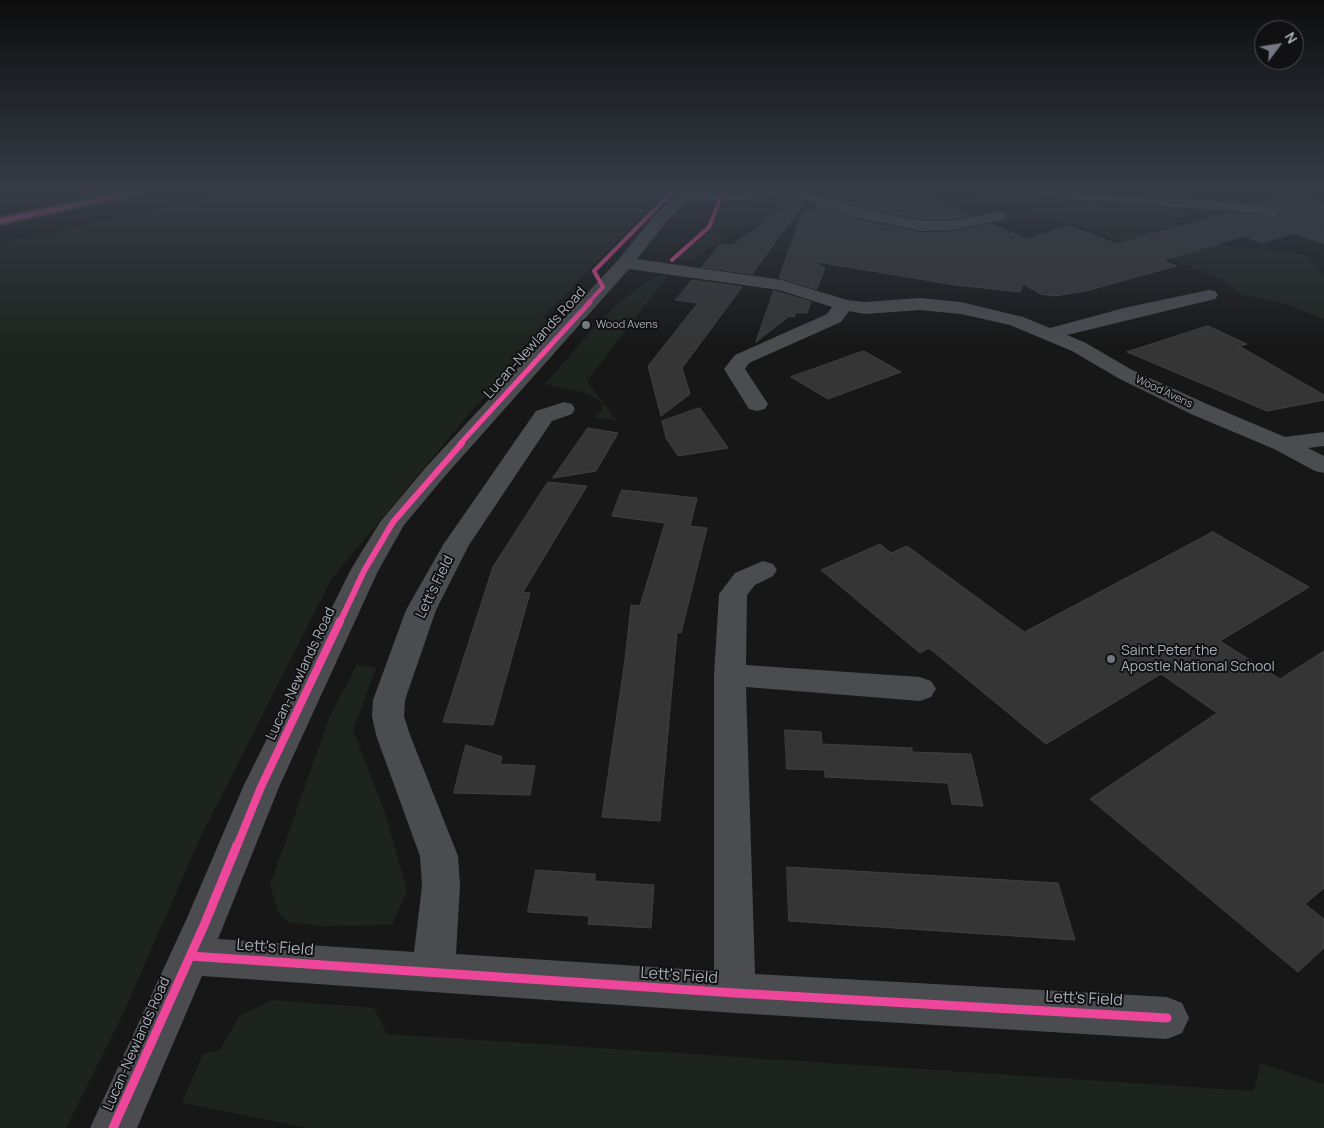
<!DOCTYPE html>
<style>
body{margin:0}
#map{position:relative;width:1324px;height:1128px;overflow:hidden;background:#171717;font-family:Manrope,sans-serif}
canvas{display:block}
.north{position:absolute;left:1254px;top:20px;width:50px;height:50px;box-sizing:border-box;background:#111113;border:1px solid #4d4f55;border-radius:50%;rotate:59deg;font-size:14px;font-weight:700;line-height:20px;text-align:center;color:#a8adb8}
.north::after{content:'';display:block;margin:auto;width:18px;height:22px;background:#757880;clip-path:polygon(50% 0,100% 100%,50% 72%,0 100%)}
</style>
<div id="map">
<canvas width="1324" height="1128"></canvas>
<div class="north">N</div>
</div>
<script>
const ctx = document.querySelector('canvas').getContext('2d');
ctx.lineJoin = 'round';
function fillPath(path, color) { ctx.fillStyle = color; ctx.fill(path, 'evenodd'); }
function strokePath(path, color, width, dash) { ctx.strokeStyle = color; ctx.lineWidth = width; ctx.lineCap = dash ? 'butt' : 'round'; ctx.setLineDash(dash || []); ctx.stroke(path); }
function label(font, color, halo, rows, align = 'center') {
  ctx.font = font + ' Manrope,sans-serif'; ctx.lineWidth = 4; ctx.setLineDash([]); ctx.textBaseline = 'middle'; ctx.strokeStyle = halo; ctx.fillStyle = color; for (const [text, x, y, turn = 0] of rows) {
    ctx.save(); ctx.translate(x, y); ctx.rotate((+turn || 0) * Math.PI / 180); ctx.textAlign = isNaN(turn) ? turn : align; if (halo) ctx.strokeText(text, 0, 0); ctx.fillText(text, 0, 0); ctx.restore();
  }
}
const green = new Path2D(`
 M240,191H666L542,318L556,323L469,414L332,578L200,838L122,1016L66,1128H0V243Z
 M968,191H1023L1062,200L1210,211L1176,218L1178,227L1224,245L1307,255L1324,275V319L1280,302L1243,295L1214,276L1158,254L1069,223L1050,221Z
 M773,198H794L789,201L809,205L743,228L691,260L677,258C687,246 701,238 710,226C717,219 718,209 723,201Z
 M658,276L667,277L587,381L617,421L594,417L602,410V403L588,394L545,384C579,346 612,300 658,276Z
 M357,665L376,668L353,730L386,816L407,890L392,925L319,926L289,922L279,914L270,885L329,718Z
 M273,1000L374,1008L387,1034L1254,1091L1260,1063L1324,1084V1128H307L182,1103L203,1054L220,1050L239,1016Z`);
const building = new Path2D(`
 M871,191H895L919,201L931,198L970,215L953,219H922L870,209L836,198Z
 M1293,195L1324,205V244L1294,233L1262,243L1245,236L1163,260L1176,266L1086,291L1054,296L1040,294L1023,284L1020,292L955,285L811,261L825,268L817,289L779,278L802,214L817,206L858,220L922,233L953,232L991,224L1027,239L1070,226L1117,244L1229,213L1257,215L1271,220L1276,217L1279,212L1263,203Z
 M796,199L805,202L752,274L702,267L720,244L732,245Z
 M692,280L742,287L682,368L690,394L661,416L648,366L698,303L676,300Z
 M774,291L811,302L807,313H796L794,317L789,316L756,342Z
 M1208,326L1247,344L1239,346L1324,395V400L1267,411L1127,352Z
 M864,351L901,372L828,399L791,377Z
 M700,408L728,448L678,456L666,438L662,421Z
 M588,428L618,433L596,471L553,478Z
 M548,482L587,486L523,592L530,593L493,725L443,722L493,567Z
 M622,490L697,498L690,526L707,528L681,633L677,632L660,821L602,817L625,660L631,605L640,606L665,523L612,516Z
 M1213,532L1309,587L1220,641L1280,679L1324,651V888L1305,904L1324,919V948L1298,972L1090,799L1217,713L1161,674L1046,744L929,648L920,653L821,570L880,544L891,553L907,546L1024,632Z
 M785,730L821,732L822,744L912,748V752L971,754L983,806L952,804L948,783L825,777V770L787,769Z
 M466,745L502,757L500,764L535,766L530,795L454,793Z
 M787,867L1058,883L1075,940L789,921Z
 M536,870L595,874V881L654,885L651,928L588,924L589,916L528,912Z`);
const minor = new Path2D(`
 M681,191L739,193L806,191L870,211L922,221H953L999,211L1005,213L1007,216L1005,219L953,230L922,231L859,218L789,195L739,201L689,200L667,221L637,259L782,280L847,300L865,302L920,298L961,302L1023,317L1050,328L1128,307L1209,290L1215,291L1218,295L1215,299L1067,335L1086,343L1132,370L1207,404L1285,437L1324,432V446L1308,448L1324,456V473L1315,471L1274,449L1191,414L1118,378L1072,351L1010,325L961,314L920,310L865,314L849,311L841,322L749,363L745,369L768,404L765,409L757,411L749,409L724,369L735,355L827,314L832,307L779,290L629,269L445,476L404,525L378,571L279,787L218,939L414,952L422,886L420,856L376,735L372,716L373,700L406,610L443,545L536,411L564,402L572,404L575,409L572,414L552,421L469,545L436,610L405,700L404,716L410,735L458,856L460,886L456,954L714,971V675L719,594L735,573L763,561L773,564L777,570L773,576L755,585L747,595L746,665L920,677L931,681L936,689L931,697L920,701L746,687L755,974L1167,997L1182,1003L1189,1018L1182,1033L1167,1039L735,1013L202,976L137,1128H90L187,918L243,787L350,571L380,522L427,466L619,259L655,215Z
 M1030,191H1065L1259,204L1275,210L1278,213L1275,216L1270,218L1257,213L1064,199L1032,194Z`);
const major = new Path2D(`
 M122,191H148L146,194L141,195L0,226V216Z`);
const cyclewayFar4 = new Path2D(`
 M0,221L141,191
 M672,260L709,227L720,200L727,191
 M603,287L594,271L673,191
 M588,303L603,287`);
const cyclewayFar3 = new Path2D(`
 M460,444L590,302`);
const cyclewayFar2 = new Path2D(`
 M340,622L364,571L393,522L462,443`);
const cyclewayFar1 = new Path2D(`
 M237,846L261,787L340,621`);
const cycleway = new Path2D(`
 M190,956L735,993L1167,1018
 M113,1128L205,923L237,845`);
const markers = [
 [586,325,5,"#757880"],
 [1111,659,5,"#757880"]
];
const farPoinames = [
 ["Wood Avens",596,325]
];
const farStreetnames = [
 ["Wood Avens",1164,392,25]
];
const streetNames = [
 ["Lucan-Newlands Road",535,343,-48],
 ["Lett's Field",435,587,-64],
 ["Lucan-Newlands Road",301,674,-65],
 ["Lucan-Newlands Road",137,1044,-66]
];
const poiNames = [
 ["Saint Peter the",1121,651],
 ["Apostle National School",1121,667]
];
const nearStreetnames = [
 ["Lett's Field",275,948,4],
 ["Lett's Field",679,976,4],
 ["Lett's Field",1084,999,3]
];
fillPath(green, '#1d241e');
fillPath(building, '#353536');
strokePath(building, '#3f4043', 1);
fillPath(minor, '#4b4c50');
fillPath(major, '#4d4f52');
strokePath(cyclewayFar4, '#ed469a', 4);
strokePath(cyclewayFar3, '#ed469a', 5);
strokePath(cyclewayFar2, '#ed469a', 6);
strokePath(cyclewayFar1, '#ed469a', 8);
strokePath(cycleway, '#ed469a', 9);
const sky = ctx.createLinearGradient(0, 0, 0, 349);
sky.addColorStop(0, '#0d0d0d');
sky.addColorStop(0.55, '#363c47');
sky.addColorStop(1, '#363c4700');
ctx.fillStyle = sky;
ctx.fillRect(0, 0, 1324, 349);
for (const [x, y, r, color] of markers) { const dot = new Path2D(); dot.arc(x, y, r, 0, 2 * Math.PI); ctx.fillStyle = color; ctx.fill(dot); strokePath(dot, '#111113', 2); }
label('11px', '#a8adb8', '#111113', farPoinames, 'left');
label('11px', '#a8adb8', '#111113', farStreetnames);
label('14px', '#a8adb8', '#111113', streetNames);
label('14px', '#a8adb8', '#111113', poiNames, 'left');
label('16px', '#a8adb8', '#111113', nearStreetnames);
</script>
